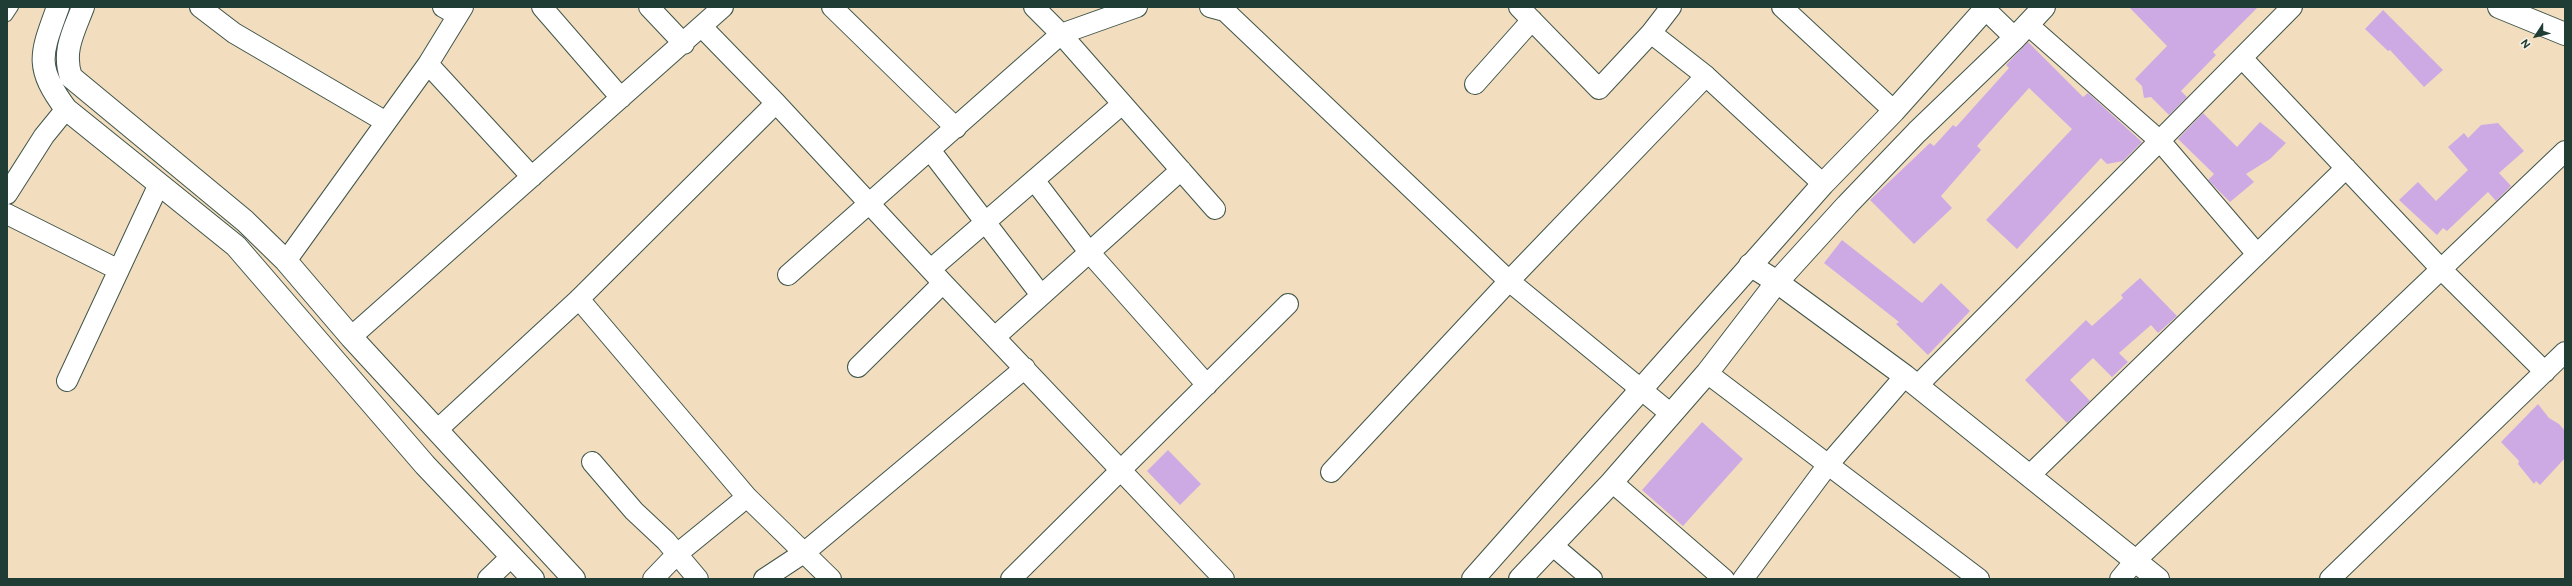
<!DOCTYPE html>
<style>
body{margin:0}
#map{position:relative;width:2572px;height:586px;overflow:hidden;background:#f3ddbf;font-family:"Balsamiq Sans",sans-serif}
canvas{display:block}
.frame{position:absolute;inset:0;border:8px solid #1f3d34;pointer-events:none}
.north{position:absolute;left:2516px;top:16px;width:40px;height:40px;-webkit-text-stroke:3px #f7f3e8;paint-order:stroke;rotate:234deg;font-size:11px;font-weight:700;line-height:16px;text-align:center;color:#1f3d34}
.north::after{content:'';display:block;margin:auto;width:14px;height:18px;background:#1f3d34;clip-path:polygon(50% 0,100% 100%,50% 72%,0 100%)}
</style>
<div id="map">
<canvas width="2572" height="586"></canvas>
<div class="frame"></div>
<div class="north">N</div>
</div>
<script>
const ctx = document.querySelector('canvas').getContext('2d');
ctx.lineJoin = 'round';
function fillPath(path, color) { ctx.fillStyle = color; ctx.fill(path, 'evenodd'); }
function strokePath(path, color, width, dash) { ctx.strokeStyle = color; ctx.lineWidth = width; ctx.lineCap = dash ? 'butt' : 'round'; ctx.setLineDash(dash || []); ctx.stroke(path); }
const building = new Path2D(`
 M2129,7H2258L2213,52L2216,55L2181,91L2187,97L2169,115L2151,97L2144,98L2142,86L2135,79L2167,46Z
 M2383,10L2443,70L2424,87L2390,50L2388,51L2365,29Z
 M2028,42L2083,97L2088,93L2142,142L2123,161L2107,164L2101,158L2017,249L1986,220L2072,129L2029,88L1977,146L1981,150L1941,196L1952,208L1914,244L1870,200L1930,143L1934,146L1953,125L1956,127L2009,68L2006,65Z
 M2203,113L2237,147L2260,122L2286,143L2270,159L2246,174L2254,182L2230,202L2208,180L2214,174L2178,139Z
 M2498,123L2524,151L2499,173L2511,186L2496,201L2488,192L2447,231L2443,228L2437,235L2399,200L2418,182L2436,201L2468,170L2448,147L2464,133L2468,138L2481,125Z
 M1842,240L1922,303L1941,283L1970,311L1928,355L1896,324L1899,322L1824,263Z
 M2140,278L2177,316L2158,333L2151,325L2119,353L2128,362L2112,377L2093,358L2070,380L2090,401L2067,423L2025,380L2086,320L2092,326L2123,298L2121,295Z
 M2538,404L2549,418L2559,424L2565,431V458L2540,485L2536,481L2534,484L2518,464L2519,461L2501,442Z
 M1702,422L1743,459L1683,526L1642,490Z
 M1168,450L1201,484L1180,505L1147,471Z`);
const service = new Path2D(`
 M7,16L13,7`);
const minor = new Path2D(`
 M200,7L234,33L386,122
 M443,7L457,15
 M542,7L621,98
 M649,7L684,44
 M832,7L956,128
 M1034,7L1061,34L1137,7
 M1210,7L1225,11L1509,281L1671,414
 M1519,7L1599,89L1651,33L1671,7
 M1782,7L1894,111
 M1983,7L2015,38
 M2027,24L2160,141L2257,254
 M702,27L776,103L943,283L1224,579
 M1651,33L1706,76L1823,184
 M2242,58L2441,269L2545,372
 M428,64L532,177
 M1475,84L1532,20
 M930,150L1041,295
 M1034,180L1089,252L1207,385
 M7,194L44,136L66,109
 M7,214L119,270
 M286,261L428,64L463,7
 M931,269L1121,105
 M788,275L1061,34L1215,209
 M579,299L747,497L831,579
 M351,337L723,7
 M995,337L1181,170
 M858,367L943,283
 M1707,373L1979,579
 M67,381L159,184
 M1917,386L2292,7
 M437,430L579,299L776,103
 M592,462L634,511L666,541L698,579
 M1331,472L1509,281L1706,76
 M2029,476L2346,168
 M1612,482L1724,579
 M1552,545L1592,579
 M488,579L512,556
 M653,579L677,554L747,497
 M764,579L805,552L1025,368
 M1011,579L1288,304
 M1743,579L1827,466L1905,376
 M2120,579L2135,561L2565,151
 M2330,579L2565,352`);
const tertiary = new Path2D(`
 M58,7C41,54 34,66 66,109L236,246L425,465L533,579
 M83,7C74,31 62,51 71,77L245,221L286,261L351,337L574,579
 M1750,265L1777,282L1905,376L2158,579`);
const secondary = new Path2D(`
 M1473,579L1823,184L1894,111L1987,7
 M1520,579L1612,482L1707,373L1777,282L1847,205L1917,132L2015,38L2044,7`);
const primary = new Path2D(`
 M2499,7L2565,34`);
fillPath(building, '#ceaae4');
strokePath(service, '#3f5549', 12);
strokePath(minor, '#3f5549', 22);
strokePath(tertiary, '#3f5549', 24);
strokePath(secondary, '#3f5549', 24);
strokePath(primary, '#3f5549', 24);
strokePath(service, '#fff', 10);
strokePath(minor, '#fff', 20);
strokePath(tertiary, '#fff', 22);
strokePath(secondary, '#fff', 22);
strokePath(primary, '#fff', 22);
</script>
